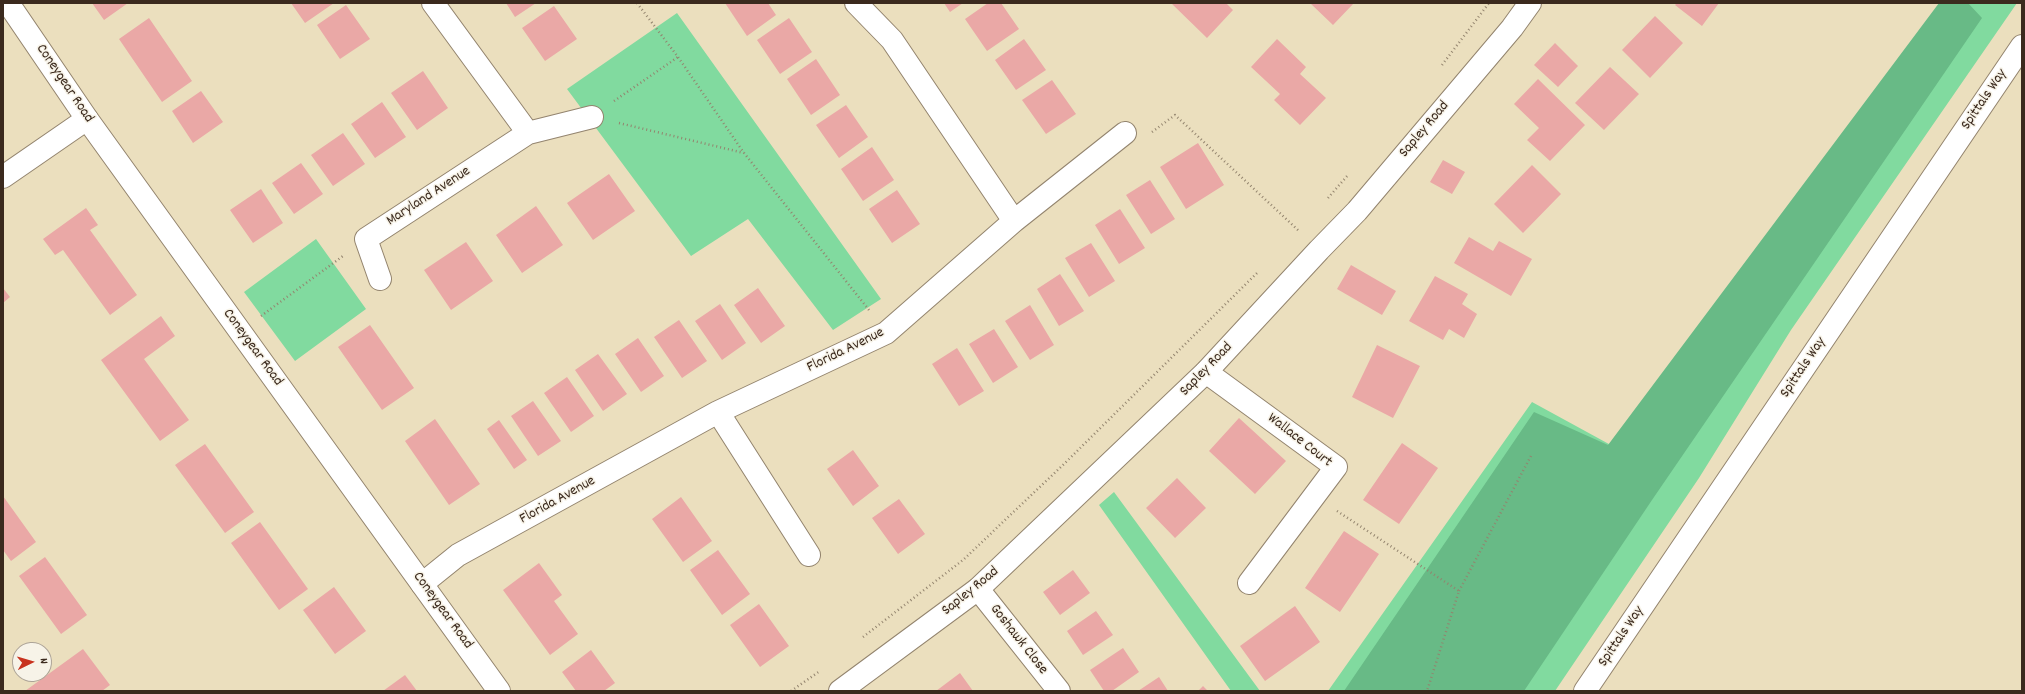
<!DOCTYPE html>
<style>
body{margin:0}
#map{position:relative;width:2025px;height:694px;overflow:hidden;background:#ebdfbe;font-family:Dekko,sans-serif}
canvas{display:block}
.frame{position:absolute;inset:0;border:4px solid #3b2a1e;pointer-events:none}
.north{position:absolute;left:12px;top:642px;width:40px;height:40px;box-sizing:border-box;background:#f7f3e8;border:1px solid #aca397;border-radius:50%;rotate:85deg;font-size:11px;font-weight:700;line-height:16px;text-align:center;color:#3b2a1e}
.north::after{content:'';display:block;margin:auto;width:14px;height:18px;background:#c8321e;clip-path:polygon(50% 0,100% 100%,50% 72%,0 100%)}
</style>
<div id="map">
<canvas width="2025" height="694"></canvas>
<div class="frame"></div>
<div class="north">N</div>
</div>
<script>
const ctx = document.querySelector('canvas').getContext('2d');
ctx.lineJoin = 'round';
function fillPath(path, color) { ctx.fillStyle = color; ctx.fill(path, 'evenodd'); }
function strokePath(path, color, width, dash) { ctx.strokeStyle = color; ctx.lineWidth = width; ctx.lineCap = dash ? 'butt' : 'round'; ctx.setLineDash(dash || []); ctx.stroke(path); }
function label(font, color, halo, rows, align = 'center') {
  ctx.font = font + ' Dekko,sans-serif'; ctx.lineWidth = 3; ctx.setLineDash([]); ctx.textBaseline = 'middle'; ctx.strokeStyle = halo; ctx.fillStyle = color; for (const [text, x, y, turn = 0] of rows) {
    ctx.save(); ctx.translate(x, y); ctx.rotate((+turn || 0) * Math.PI / 180); ctx.textAlign = isNaN(turn) ? turn : align; if (halo) ctx.strokeText(text, 0, 0); ctx.fillText(text, 0, 0); ctx.restore();
  }
}
const green = new Path2D(`
 M1969,3H2017L1791,330L1699,478L1555,691H1328L1532,402L1651,467Z
 M677,13L881,299L833,330L748,219L691,256L567,89Z
 M316,239L366,309L295,361L244,292Z
 M1114,492L1260,691H1231L1099,505Z`);
const forest = new Path2D(`
 M1939,3H1968L1982,18L1652,500L1524,691H1344L1534,412L1608,445Z`);
const building = new Path2D(`
 M92,3H128L104,20Z
 M291,3H334L305,23Z
 M506,3H536L515,17Z
 M725,3H768L776,15L747,36Z
 M944,3H963L950,12Z
 M988,3H1001L1019,29L987,51L965,19Z
 M1171,3H1226L1233,10L1207,38Z
 M1310,3H1354L1333,25Z
 M1677,3H1719L1702,26L1675,5Z
 M346,5L370,39L340,59L317,25Z
 M554,6L577,39L545,61L522,28Z
 M1655,16L1683,43L1650,78L1622,50Z
 M149,18L192,81L162,102L119,39Z
 M789,18L812,52L780,74L757,40Z
 M1024,39L1046,70L1016,90L995,60Z
 M1277,39L1306,67L1300,74L1326,98L1300,125L1274,100L1280,94L1251,67Z
 M1555,43L1578,66L1558,87L1534,65Z
 M816,59L840,95L811,115L787,79Z
 M1610,67L1639,94L1604,130L1575,103Z
 M423,71L448,108L417,130L391,93Z
 M1538,79L1585,125L1550,161L1527,140L1539,128L1514,104Z
 M1052,80L1076,114L1046,134L1022,100Z
 M201,91L223,122L193,143L172,111Z
 M382,102L406,137L375,158L351,124Z
 M846,105L868,137L839,158L816,125Z
 M343,133L365,164L333,186L311,155Z
 M1198,143L1224,185L1186,209L1160,167Z
 M872,147L894,180L863,201L841,169Z
 M1443,160L1465,172L1452,194L1430,182Z
 M301,163L323,194L294,214L272,183Z
 M1532,165L1561,194L1523,233L1494,204Z
 M609,174L635,211L593,240L567,203Z
 M1150,180L1175,219L1151,234L1126,195Z
 M261,189L283,223L253,243L230,210Z
 M897,190L920,224L892,243L869,209Z
 M536,206L563,245L522,273L496,235Z
 M86,208L98,225L90,230L137,295L110,315L63,250L55,255L43,239Z
 M1120,209L1145,248L1119,264L1095,225Z
 M1469,237L1493,251L1499,241L1532,259L1511,296L1454,263Z
 M466,242L493,281L451,310L424,270Z
 M1091,243L1115,281L1089,297L1065,258Z
 M1351,265L1396,291L1382,315L1337,289Z
 M1060,274L1084,311L1059,326L1037,289Z
 M1435,276L1468,294L1462,304L1477,314L1464,338L1449,329L1443,340L1409,321Z
 M3,288L10,297L3,303Z
 M758,288L785,326L761,343L734,305Z
 M720,304L746,343L722,360L695,321Z
 M1030,305L1054,345L1030,360L1005,321Z
 M161,316L175,336L144,359L189,420L160,441L101,360Z
 M679,320L707,361L682,378L654,337Z
 M370,325L414,388L382,410L338,347Z
 M994,329L1018,367L993,383L969,344Z
 M638,338L664,376L641,392L615,354Z
 M1377,345L1420,366L1393,418L1352,397Z
 M957,348L984,391L959,406L932,364Z
 M598,354L627,394L603,411L575,370Z
 M567,377L594,416L571,432L544,393Z
 M533,401L561,441L538,456L511,416Z
 M1239,418L1286,461L1255,494L1209,451Z
 M435,419L480,484L449,505L405,441Z
 M499,420L527,460L514,469L487,429Z
 M1402,443L1438,468L1399,524L1363,500Z
 M205,444L254,512L225,533L175,465Z
 M853,450L879,486L853,506L827,469Z
 M1177,478L1206,508L1175,538L1146,508Z
 M3,496L36,542L11,561L3,550Z
 M681,497L712,541L683,562L652,519Z
 M899,499L925,534L898,554L872,518Z
 M260,522L308,589L279,610L231,543Z
 M1344,531L1379,554L1340,612L1305,588Z
 M718,550L750,594L722,615L690,570Z
 M45,557L87,615L61,634L19,576Z
 M539,563L562,595L554,601L578,634L550,655L503,590Z
 M1073,570L1090,593L1060,615L1043,592Z
 M334,587L366,631L335,654L303,610Z
 M759,604L789,646L760,667L730,625Z
 M1295,606L1320,642L1265,681L1240,646Z
 M1096,611L1113,635L1083,655L1067,631Z
 M1123,648L1139,672L1112,691H1104L1090,670Z
 M83,649L110,685L102,691H25Z
 M591,650L615,683L604,691H576L562,672Z
 M960,673L973,691H936Z
 M405,675L417,691H383Z
 M1159,677L1168,691H1138Z
 M1203,686L1208,691H1198Z`);
const path = new Path2D(`
 M637,3L678,57L744,153L869,310
 M1442,65L1489,3
 M614,101L678,57
 M619,123L744,153
 M1152,132L1175,115L1299,231
 M1328,198L1348,175
 M261,316L343,256
 M1337,511L1459,591L1427,691
 M1459,591L1532,454
 M863,637L963,560L1063,465L1257,273
 M791,691L820,671`);
const minor = new Path2D(`
 M433,3L528,133
 M856,3L892,40L1014,221
 M3,177L87,119
 M380,279L366,239L528,133L592,117
 M1206,372L1336,467L1249,583
 M718,412L809,555
 M422,584L458,555L718,412L886,333L1014,221L1125,133
 M978,589L1059,691`);
const tertiary = new Path2D(`
 M8,3L87,119L499,691
 M840,691L978,589L1206,372L1319,250L1357,211L1512,28L1530,3`);
const trunk = new Path2D(`
 M1585,691L2022,46`);
const streetNames = [
 ["Coneygear Road",64,84,56],
 ["Spittals Way",1985,100,-56],
 ["Sapley Road",1425,130,-50],
 ["Maryland Avenue",429,197,-33],
 ["Coneygear Road",252,348,54],
 ["Florida Avenue",846,351,-26],
 ["Spittals Way",1804,368,-56],
 ["Sapley Road",1207,370,-46],
 ["Wallace Court",1299,441,38],
 ["Florida Avenue",558,501,-29],
 ["Sapley Road",971,592,-39],
 ["Coneygear Road",442,611,54],
 ["Spittals Way",1622,637,-56],
 ["Goshawk Close",1018,640,52]
];
fillPath(green, '#81da9f');
fillPath(forest, '#68ba86');
fillPath(building, '#eaa8a6');
strokePath(minor, '#93846e', 24);
strokePath(tertiary, '#93846e', 24);
strokePath(trunk, '#93846e', 24);
strokePath(path, '#93846e', 2.5, [1, 3]);
strokePath(minor, '#fff', 22);
strokePath(tertiary, '#fff', 22);
strokePath(trunk, '#fff', 22);
label('15px', '#3b2a1e', '#f7f3e8', streetNames);
</script>
